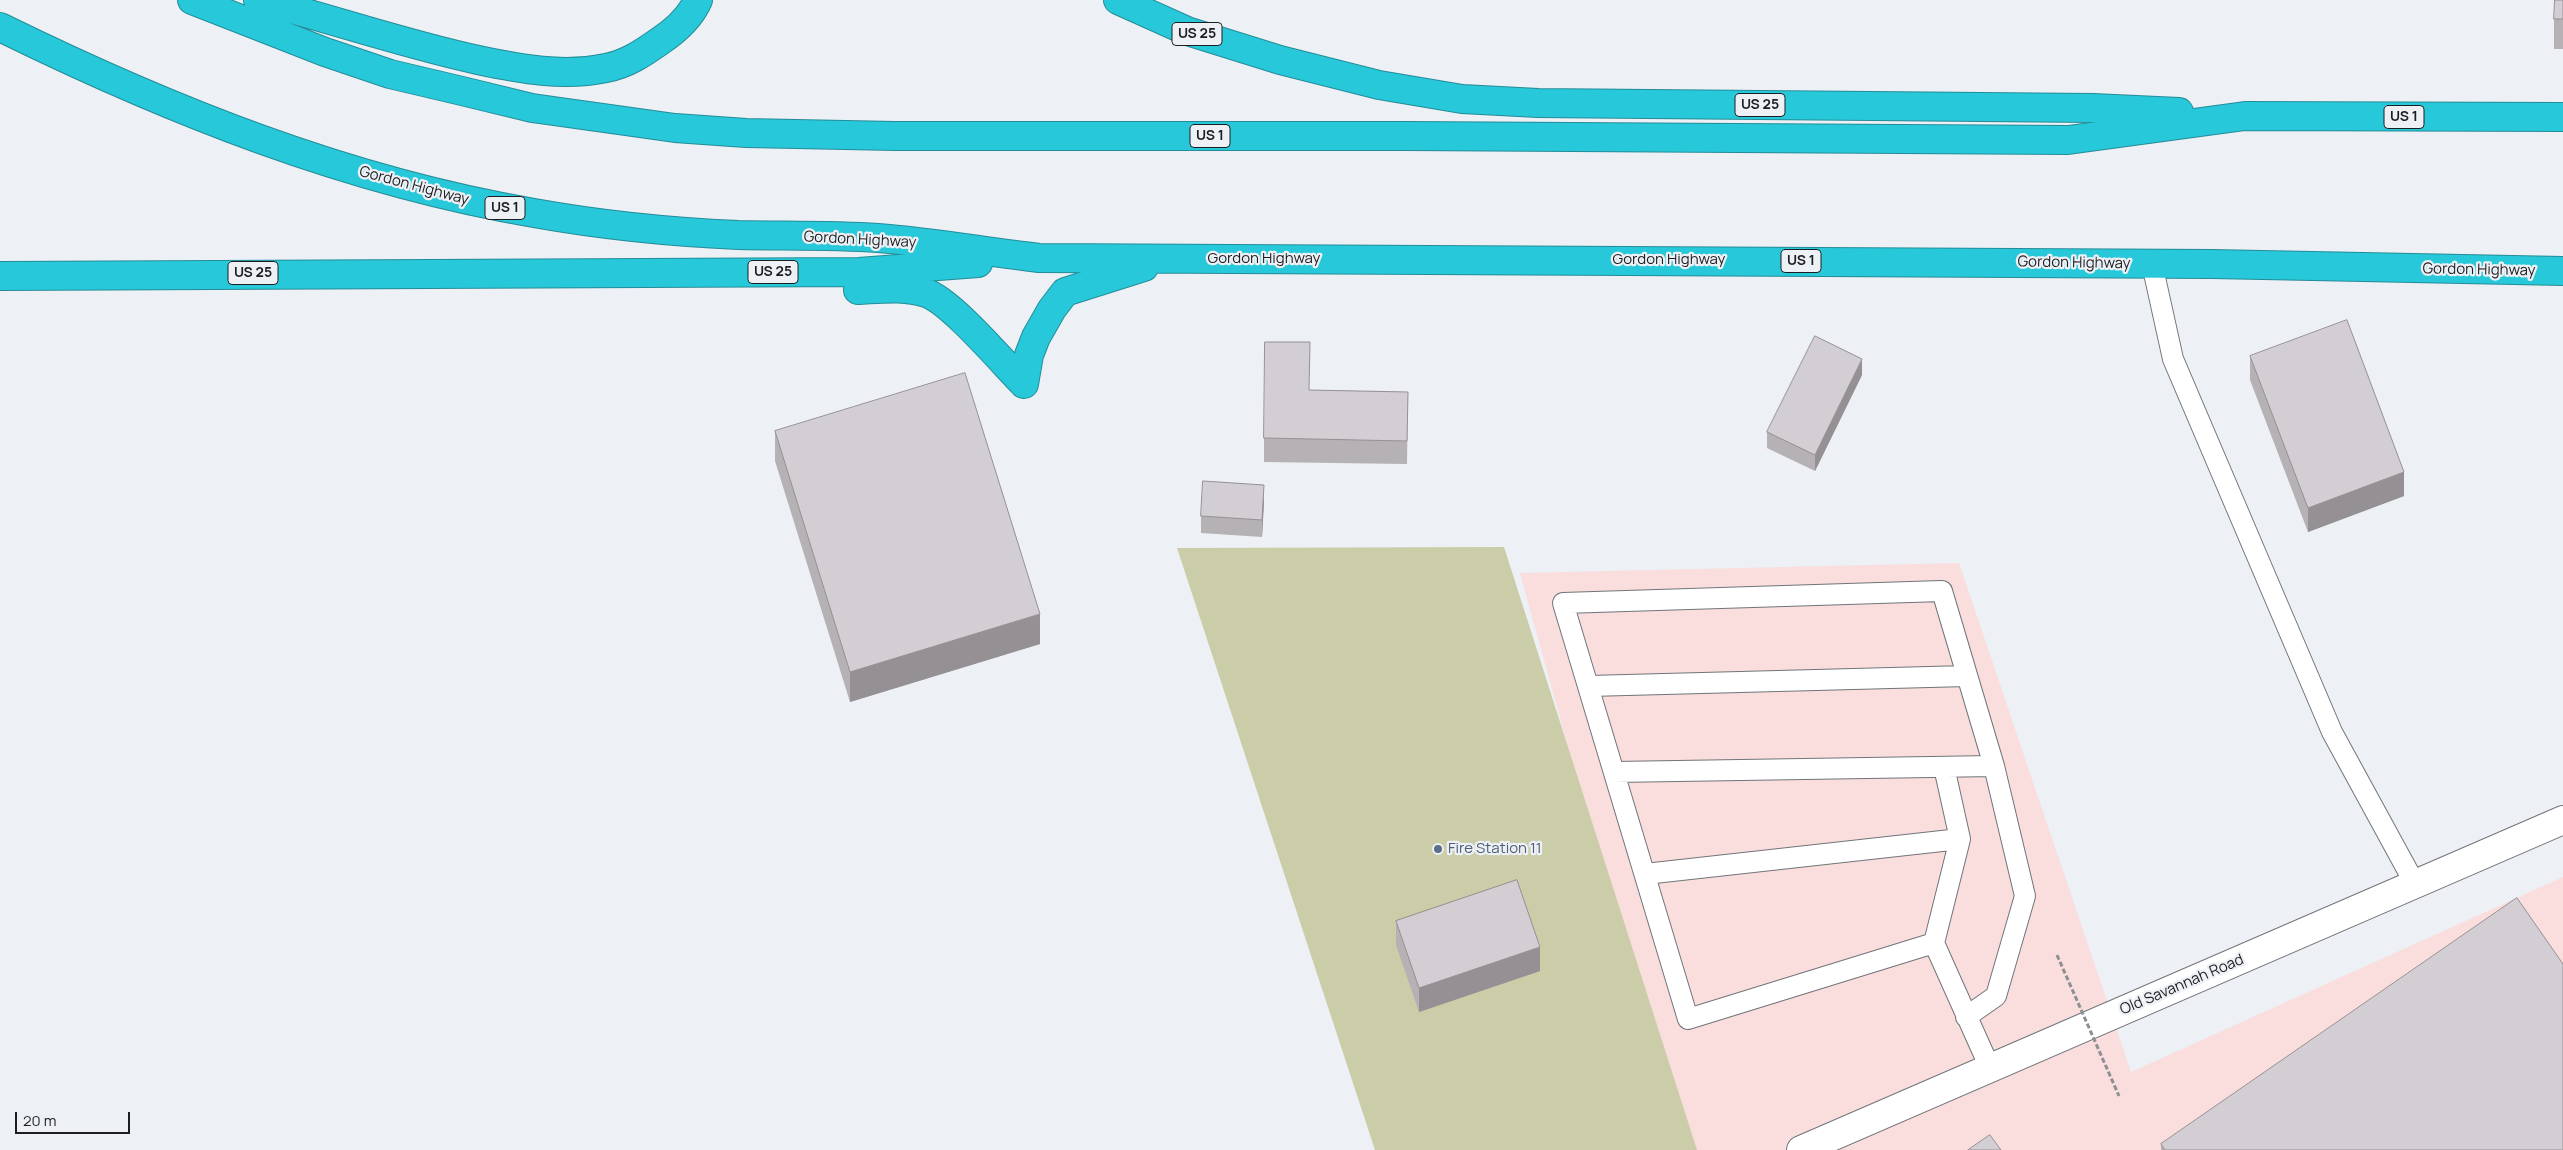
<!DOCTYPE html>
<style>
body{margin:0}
#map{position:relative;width:2563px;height:1150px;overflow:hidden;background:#edf0f5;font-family:Manrope,sans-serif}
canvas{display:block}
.scale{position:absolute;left:15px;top:1112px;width:115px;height:22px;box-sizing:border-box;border:2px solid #1d1e20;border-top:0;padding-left:6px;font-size:15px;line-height:18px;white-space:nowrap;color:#1d1e20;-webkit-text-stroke:4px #edf0f5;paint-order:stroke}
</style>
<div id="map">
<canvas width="2563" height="1150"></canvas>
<div class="scale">20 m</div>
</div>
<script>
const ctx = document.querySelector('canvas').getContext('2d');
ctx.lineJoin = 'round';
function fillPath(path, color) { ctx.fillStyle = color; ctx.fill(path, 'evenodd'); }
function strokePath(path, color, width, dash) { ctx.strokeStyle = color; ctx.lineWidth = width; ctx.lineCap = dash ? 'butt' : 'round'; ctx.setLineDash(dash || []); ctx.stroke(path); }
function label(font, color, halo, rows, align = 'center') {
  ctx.font = font + ' Manrope,sans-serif'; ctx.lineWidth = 4.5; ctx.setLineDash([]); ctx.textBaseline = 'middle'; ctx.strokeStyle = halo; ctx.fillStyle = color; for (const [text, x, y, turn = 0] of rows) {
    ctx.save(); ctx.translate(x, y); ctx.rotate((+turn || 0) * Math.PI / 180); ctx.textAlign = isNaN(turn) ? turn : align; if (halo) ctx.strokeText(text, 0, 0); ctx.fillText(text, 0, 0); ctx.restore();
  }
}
const industrial = new Path2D(`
 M1959,563L2131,1072L2563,877V1150H1679L1520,573Z`);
const green = new Path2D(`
 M1504,547L1697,1150H1375L1177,548Z`);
const lane = new Path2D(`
 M2152,264L2173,359L2332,732L2415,884
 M1589,686L1967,676
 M1944,767L1960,839
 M1614,772L1994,766
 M1645,874L1960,839L1934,943L1990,1068
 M1934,943L1688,1019L1563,603L1942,591L1994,766L2025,896L1996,996L1966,1017`);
const secondary = new Path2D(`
 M1801,1150L2563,820`);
const highway = new Path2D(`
 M192,0L325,52L390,74L462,91L532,108L675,128L746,133L895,136H1406L2068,140L2245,116L2563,117
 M258,0C332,19 404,44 478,60C520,69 564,77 606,68C627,64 643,53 660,41C675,31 691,16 698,0
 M1118,0L1187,31L1280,60L1379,85L1462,99L1538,103L2093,108L2179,112
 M0,27C169,110 347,181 534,213C601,225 670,232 738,235C785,236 832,235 878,238C932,242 986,252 1039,258L2212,264L2563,271
 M0,276L859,272L978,263
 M858,290C881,289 904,286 926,293C951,301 1003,363 1024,384
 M1024,384L1029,355L1036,337L1052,309L1065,292L1144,267`);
const pathBridge = new Path2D(`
 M2057,955L2119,1096`);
const wall = new Path2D(`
 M2563,0V49H2554V19Z
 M2250,356L2404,496L2308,532L2250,380Z
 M1862,375L1815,471L1767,448V432Z
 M1309,390L1408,392L1407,464L1264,462V438Z
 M775,431L1040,644L850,702L775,461Z
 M1264,502L1262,537L1201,533V516Z
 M1396,921L1540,971L1419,1012L1396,945Z
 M2161,1144L2563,1150H2161Z`);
const shadedWall = new Path2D(`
 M1862,359V375L1815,471V455Z
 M2404,472V496L2308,532V508Z
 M1264,485V502L1262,537V520Z
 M1040,614V644L850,702V672Z
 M1540,947V971L1419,1012V988Z`);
const building = new Path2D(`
 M2555,0H2563V19H2554Z
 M2347,320L2404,472L2308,508L2250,356Z
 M1815,336L1862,359L1815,455L1767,432Z
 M1265,342H1310L1309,390L1408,392L1407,441L1264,438Z
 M965,373L1040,614L850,672L775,431Z
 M1203,481L1264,485L1262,520L1201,516Z
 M1517,880L1540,947L1419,988L1396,921Z
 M2517,898L2563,964V1150H2165L2161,1144Z
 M1990,1135L2001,1150H1968Z`);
const markers = [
 [1438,849,5,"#5c6f8a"]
];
const shields = [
 [1197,34,50],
 [1760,105,50],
 [2404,117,40],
 [1210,136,40],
 [505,208,40],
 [1801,261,40],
 [773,272,50],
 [253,273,50]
];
const shieldNames = [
 ["US 25",1197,34],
 ["US 25",1760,105],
 ["US 1",2404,117],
 ["US 1",1210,136],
 ["US 1",505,208],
 ["US 1",1801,261],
 ["US 25",773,272],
 ["US 25",253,273]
];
const streetNames = [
 ["Gordon Highway",414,186,15],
 ["Gordon Highway",860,240,3],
 ["Gordon Highway",1264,259],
 ["Gordon Highway",1669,260],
 ["Gordon Highway",2074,263,1],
 ["Gordon Highway",2479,270,1],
 ["Old Savannah Road",2182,985,-23]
];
const serviceNames = [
 ["Fire Station 11",1448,849]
];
fillPath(industrial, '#f9dedd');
fillPath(green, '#cacda7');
strokePath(lane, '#717479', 22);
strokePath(secondary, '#717479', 30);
strokePath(highway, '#248c98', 30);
strokePath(lane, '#fff', 20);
strokePath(secondary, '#fff', 28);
strokePath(highway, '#27c8d9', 28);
strokePath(pathBridge, '#8d8f92', 3, [5, 2.5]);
fillPath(wall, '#b5b1b5');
fillPath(shadedWall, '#949094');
fillPath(building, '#d3ced3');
strokePath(building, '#949094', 1);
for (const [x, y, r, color] of markers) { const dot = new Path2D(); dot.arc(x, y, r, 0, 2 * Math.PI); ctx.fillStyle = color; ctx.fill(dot); strokePath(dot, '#edf0f5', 2); }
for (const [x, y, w] of shields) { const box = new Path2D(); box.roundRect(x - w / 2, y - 11.5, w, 23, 4); ctx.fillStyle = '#edf0f5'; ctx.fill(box); strokePath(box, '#1d1e20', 1); }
label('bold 14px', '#1d1e20', null, shieldNames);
label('15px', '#1d1e20', '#edf0f5', streetNames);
label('15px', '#4e5e75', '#edf0f5', serviceNames, 'left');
</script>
